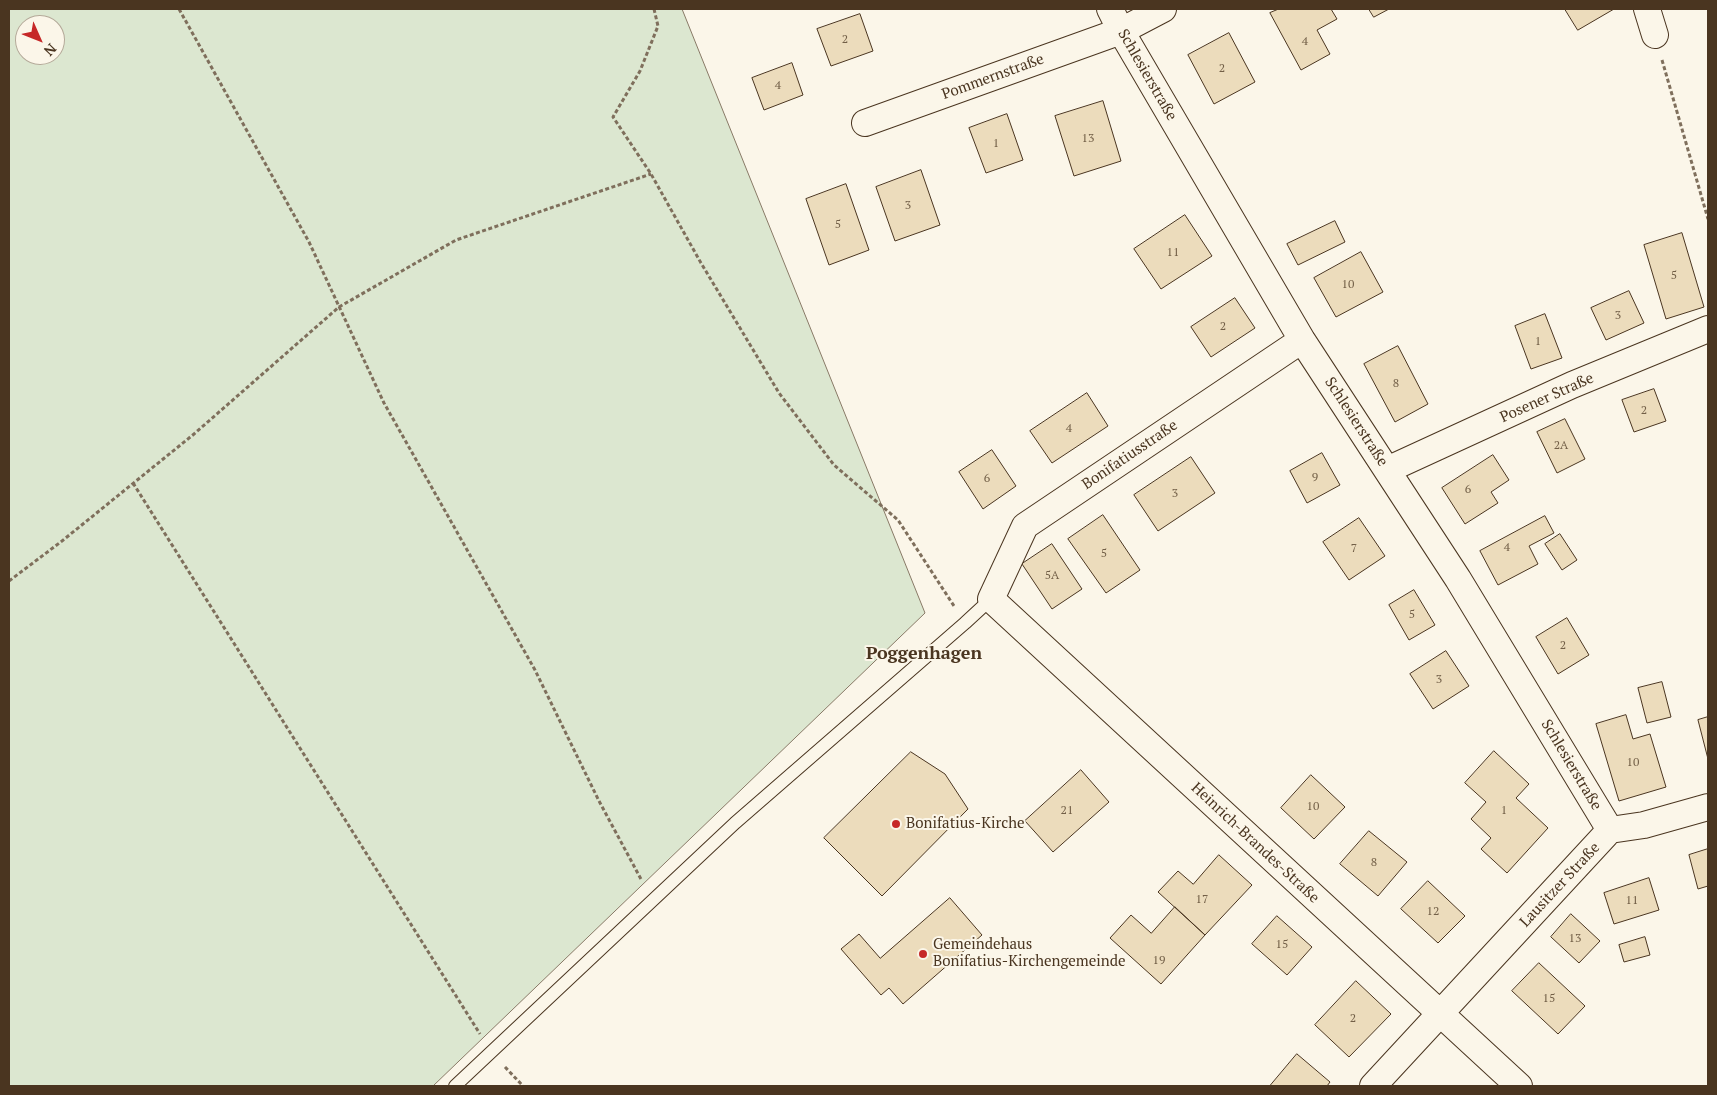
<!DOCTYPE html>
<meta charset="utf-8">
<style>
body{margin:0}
#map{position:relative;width:1717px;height:1095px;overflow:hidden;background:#fbf6e9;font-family:"PT Serif",serif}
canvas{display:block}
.frame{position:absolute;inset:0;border:10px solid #4a3520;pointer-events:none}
.north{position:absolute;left:15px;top:15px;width:50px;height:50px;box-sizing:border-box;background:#fbf6e9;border:1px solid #b4a999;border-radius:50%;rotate:134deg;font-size:14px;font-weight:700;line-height:20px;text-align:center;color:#4a3520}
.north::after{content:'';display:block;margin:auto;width:18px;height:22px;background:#c62828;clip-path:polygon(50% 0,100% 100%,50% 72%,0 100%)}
</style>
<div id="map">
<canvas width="1717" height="1095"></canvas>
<div class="frame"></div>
<div class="north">N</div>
</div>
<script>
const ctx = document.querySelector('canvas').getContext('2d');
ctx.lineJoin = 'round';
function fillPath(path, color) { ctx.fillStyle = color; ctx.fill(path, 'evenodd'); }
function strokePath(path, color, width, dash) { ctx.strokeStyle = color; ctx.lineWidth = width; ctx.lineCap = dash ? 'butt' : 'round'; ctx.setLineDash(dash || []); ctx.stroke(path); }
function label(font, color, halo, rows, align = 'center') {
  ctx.font = font + ' "PT Serif",serif'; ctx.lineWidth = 4; ctx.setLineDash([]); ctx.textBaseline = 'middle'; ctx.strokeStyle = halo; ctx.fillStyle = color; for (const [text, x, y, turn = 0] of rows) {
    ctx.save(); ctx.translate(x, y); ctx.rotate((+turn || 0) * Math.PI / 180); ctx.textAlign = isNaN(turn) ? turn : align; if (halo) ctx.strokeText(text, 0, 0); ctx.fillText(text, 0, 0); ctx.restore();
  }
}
const green = new Path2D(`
 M9,9H682L925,613L433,1086H9ZM25,25H55V55H25Z`);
const building = new Path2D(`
 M1279,9H1331L1337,19L1317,30L1330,54L1301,70L1270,13Z
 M1369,9H1389L1374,17Z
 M1565,9H1614L1578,30Z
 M860,14L873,51L831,66L817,29Z
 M1229,33L1255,82L1214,104L1188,55Z
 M792,63L803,95L764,110L752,78Z
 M1103,101L1121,161L1074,176L1055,116Z
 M1007,114L1023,160L986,173L969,128Z
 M921,170L940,225L895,241L876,187Z
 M846,184L869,250L829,265L806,199Z
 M1185,215L1212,256L1161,289L1134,249Z
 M1335,221L1345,242L1298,265L1287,244Z
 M1682,233L1704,307L1666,319L1644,245Z
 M1361,252L1383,292L1336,317L1314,278Z
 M1629,291L1644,323L1606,340L1591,308Z
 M1235,298L1255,328L1211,357L1191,327Z
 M1545,314L1562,358L1531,369L1515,326Z
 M1398,346L1428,404L1395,422L1364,364Z
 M1654,389L1666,421L1634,432L1622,400Z
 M1087,393L1108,426L1052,463L1030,431Z
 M1565,419L1585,459L1557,473L1537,432Z
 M992,450L1016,486L983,509L959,472Z
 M1322,453L1340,485L1307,503L1290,471Z
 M1493,455L1509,480L1491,492L1498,503L1465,524L1442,488Z
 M1191,457L1215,493L1158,531L1134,495Z
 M1103,515L1140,570L1106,593L1068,539Z
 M1545,516L1554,533L1529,546L1538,564L1498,585L1480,551Z
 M1359,518L1385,556L1349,580L1323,542Z
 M1560,534L1577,560L1562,570L1545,544Z
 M1052,544L1082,589L1052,609L1022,564Z
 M1414,590L1435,625L1409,640L1389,605Z
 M1567,618L1589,655L1558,674L1536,637Z
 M1446,651L1469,686L1433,709L1410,674Z
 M1662,682L1671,717L1647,723L1638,688Z
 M1626,715L1633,739L1650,734L1666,787L1619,801L1596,724Z
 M1708,717V759L1698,720Z
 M1494,751L1529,784L1516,798L1548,828L1507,873L1481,849L1491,838L1471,819L1486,802L1465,783Z
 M911,752L945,774L968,809L882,896L824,838Z
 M1081,770L1109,802L1053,852L1025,821Z
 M1311,775L1345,807L1314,839L1281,808Z
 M1369,831L1407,862L1378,896L1340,864Z
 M1708,849V886L1698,889L1689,855Z
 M1219,855L1252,885L1205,935L1158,892L1178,871L1193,884Z
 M1649,878L1659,910L1614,924L1604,893Z
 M1428,881L1465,916L1438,943L1401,909Z
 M950,898L982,935L903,1004L889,988L881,995L841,949L859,934L880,958Z
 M1175,907L1205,935L1161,984L1110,938L1131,915L1151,933Z
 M1571,914L1600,941L1579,963L1551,937Z
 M1277,916L1312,947L1287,975L1252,944Z
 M1645,937L1650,955L1624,962L1619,945Z
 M1539,963L1585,1006L1558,1034L1512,991Z
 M1356,981L1391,1014L1349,1057L1315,1025Z
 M1297,1054L1330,1082L1327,1086H1270Z`);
const path = new Path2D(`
 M179,9L309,242L384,403L535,670L599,801L642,881
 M654,9L658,26L640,71L613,117L651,174L701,263L779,393L834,465L898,520L954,606
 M1662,60L1708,219
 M133,483L480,1034
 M9,581L62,541L194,434L339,307L456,240L651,174
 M505,1067L523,1086`);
const service = new Path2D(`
 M455,1086L735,823L965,623L991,599`);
const minor = new Path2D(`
 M1110,9L1121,31L1302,340L1458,579L1610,830
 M1647,9L1655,35
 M865,123L1121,31L1163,9
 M1302,340L1025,526L991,599L1519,1086
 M1387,470L1572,385L1708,329
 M1373,1086L1610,830L1644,825L1708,807`);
const markers = [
 [896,824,5,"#c62828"],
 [923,954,5,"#c62828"]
];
const numberNames = [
 ["2",845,40],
 ["4",1305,42],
 ["2",1222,69],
 ["4",778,86],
 ["13",1088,139],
 ["1",996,144],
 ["3",908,206],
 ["5",838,225],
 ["11",1173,253],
 ["5",1674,276],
 ["10",1348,285],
 ["3",1618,316],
 ["2",1223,327],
 ["1",1538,342],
 ["8",1396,384],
 ["2",1644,411],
 ["4",1069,429],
 ["2A",1561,446],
 ["9",1315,478],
 ["6",987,479],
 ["6",1468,490],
 ["3",1175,494],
 ["4",1507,548],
 ["7",1354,549],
 ["5",1104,554],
 ["5A",1052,576],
 ["5",1412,615],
 ["2",1563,646],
 ["3",1439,680],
 ["10",1633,763],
 ["10",1313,807],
 ["21",1067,811],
 ["1",1504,811],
 ["8",1374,863],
 ["17",1202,900],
 ["11",1632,901],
 ["12",1433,912],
 ["13",1575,939],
 ["15",1282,945],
 ["19",1159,961],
 ["15",1549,999],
 ["2",1353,1019]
];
const streetNames = [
 ["Schlesierstraße",1147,75,60],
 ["Pommernstraße",993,77,-20],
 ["Posener Straße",1547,398,-24],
 ["Schlesierstraße",1356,422,57],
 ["Bonifatiusstraße",1130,455,-34],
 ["Schlesierstraße",1571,765,59],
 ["Heinrich-Brandes-Straße",1255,843,43],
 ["Lausitzer Straße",1560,885,-47]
];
const poiNames = [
 ["Bonifatius-Kirche",906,824],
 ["Gemeindehaus",933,945],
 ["Bonifatius-Kirchengemeinde",933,962]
];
const quarterNames = [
 ["Poggenhagen",924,654]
];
fillPath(green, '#dce7d0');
strokePath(green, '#887966', 1);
fillPath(building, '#ecdcbc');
strokePath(building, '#4a3520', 1);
strokePath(service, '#4a3520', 14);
strokePath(minor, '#4a3520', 28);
strokePath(path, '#7f6f5c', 3, [4, 2.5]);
strokePath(service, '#fbf6e9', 12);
strokePath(minor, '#fbf6e9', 26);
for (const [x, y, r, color] of markers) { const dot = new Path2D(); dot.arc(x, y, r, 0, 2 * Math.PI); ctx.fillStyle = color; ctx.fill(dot); strokePath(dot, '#fbf6e9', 2); }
label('12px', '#725f47', null, numberNames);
label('15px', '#4a3520', '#fbf6e9', streetNames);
label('15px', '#4a3520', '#fbf6e9', poiNames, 'left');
label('bold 18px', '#4a3520', '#fbf6e9', quarterNames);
</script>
